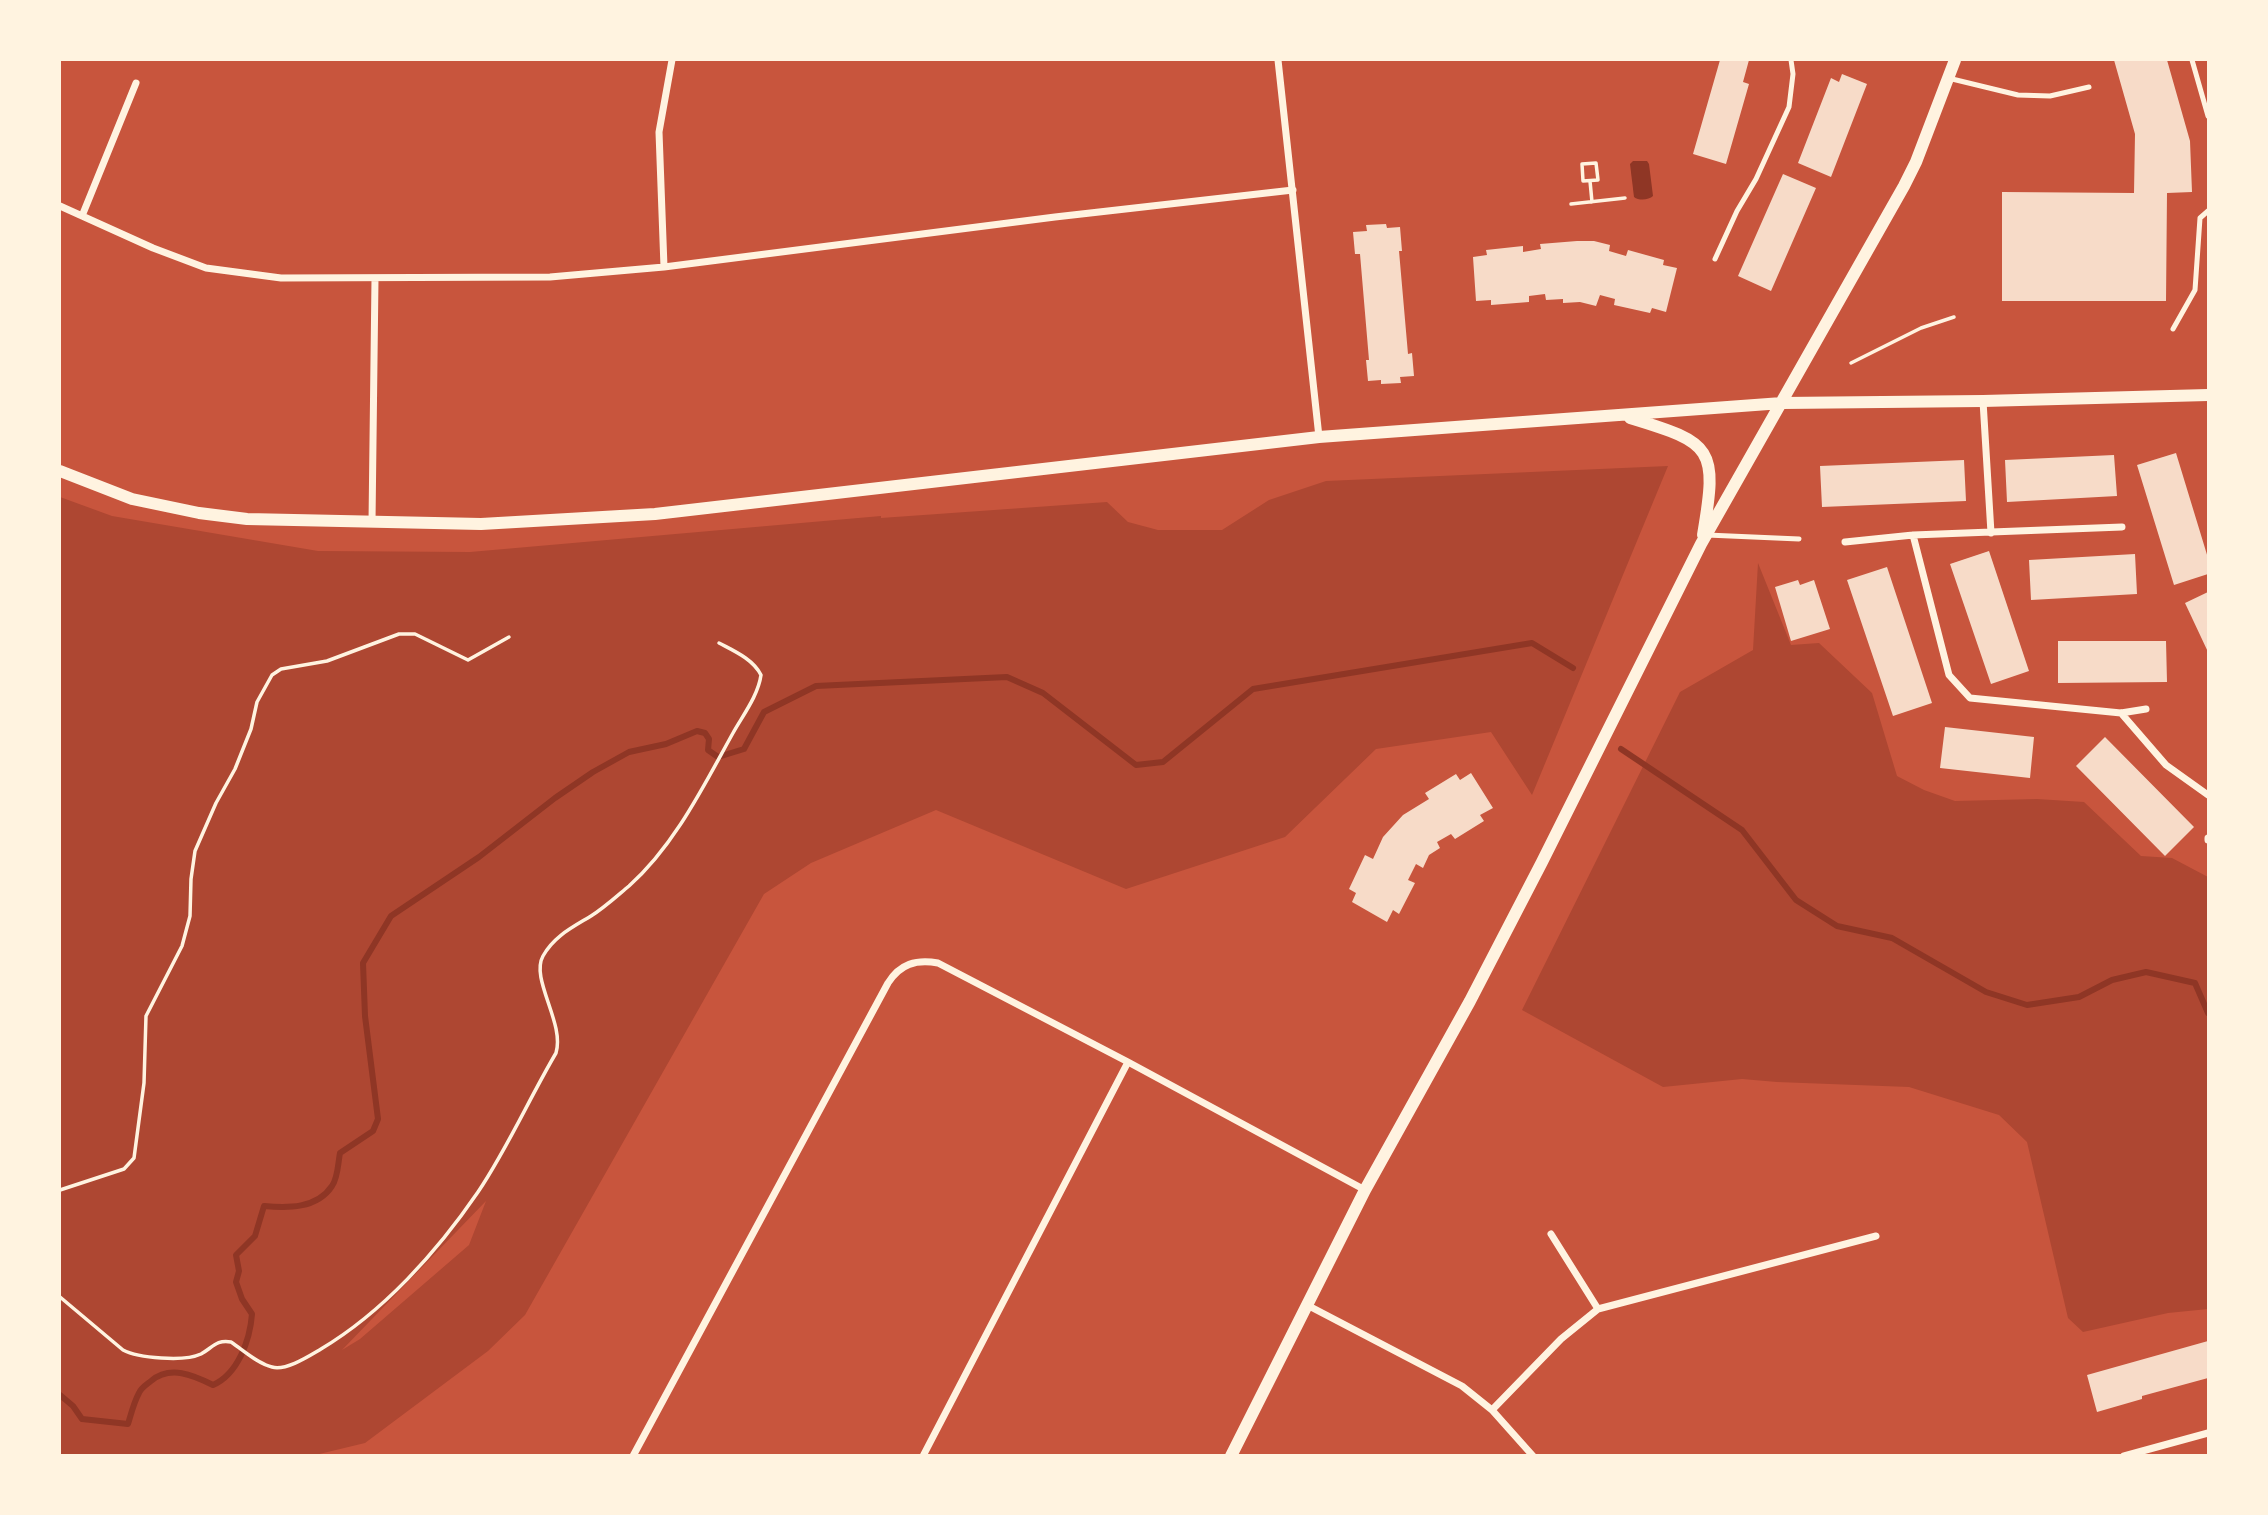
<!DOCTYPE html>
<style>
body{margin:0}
#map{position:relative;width:2268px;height:1515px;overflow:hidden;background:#c8553d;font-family:Barlow,sans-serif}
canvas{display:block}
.frame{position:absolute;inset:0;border:61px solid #fff3e0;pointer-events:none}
</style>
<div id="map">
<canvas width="2268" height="1515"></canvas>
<div class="frame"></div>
</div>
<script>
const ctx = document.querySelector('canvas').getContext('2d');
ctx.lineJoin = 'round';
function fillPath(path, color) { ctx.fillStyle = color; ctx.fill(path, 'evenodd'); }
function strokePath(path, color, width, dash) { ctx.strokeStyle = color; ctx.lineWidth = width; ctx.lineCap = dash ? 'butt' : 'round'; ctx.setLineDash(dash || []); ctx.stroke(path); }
const green = new Path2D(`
 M1668,466L1532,795L1491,732L1376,749L1285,837L1126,889L936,810L811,863L764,894L525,1315L488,1351L365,1443L311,1456H60V497L112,516L318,551L470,552L881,516V518L1107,502L1128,522L1158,530H1222L1269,500L1326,481ZM486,1201L469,1245L360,1339L342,1350Z
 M1758,563L1791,645L1819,643L1872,693L1897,776L1924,790L1955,801L2037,799L2084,802L2141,856L2172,858L2208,877V1309L2168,1313L2083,1332L2068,1318L2027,1142L1999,1115L1909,1087L1777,1082L1742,1079L1663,1087L1522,1010L1680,692L1753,650Z`);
const water = new Path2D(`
 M1633,161H1647L1649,164L1653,196C1649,200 1639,201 1634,197L1630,164Z`);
const stream = new Path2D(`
 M1621,749L1742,830L1796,900L1837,926L1892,938L1986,992L2027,1005L2079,997L2112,980L2146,972L2195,983L2208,1013
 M60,1395L73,1406L82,1419L128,1424C131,1414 134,1402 139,1393C141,1388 146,1385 151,1381C170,1365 193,1375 213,1385C238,1374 250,1340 252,1314L242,1299L236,1282L239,1271L236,1255L255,1236L264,1206C287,1208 317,1209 332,1186C338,1178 338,1163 340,1153L373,1131L378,1119L365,1016L363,963L391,916L479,857L555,798L593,772L629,752L666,744L697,731L705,733L709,739L708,750L718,757L744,749L764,712L816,686L1007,677L1043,693L1136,765L1163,762L1253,689L1532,643L1573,668`);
const building = new Path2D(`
 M1720,60H1749L1743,82L1749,84L1726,164L1693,154Z
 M2114,60H2167L2190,141L2192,192L2167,193L2166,301H2002V192L2134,193L2135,134Z
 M1842,74L1867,84L1831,177L1798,163L1831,78L1839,82Z
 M1783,174L1816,188L1771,291L1738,276Z
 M1386,224L1387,228L1400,227L1402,251H1399L1408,354L1412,353L1414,376L1400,377L1401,383L1381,384V380L1368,381L1366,360H1369L1360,254H1355L1353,232L1367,231L1366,225Z
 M1577,241H1594L1610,245L1609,251L1626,256L1628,250L1664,260L1663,265L1677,268L1666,312L1652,308L1650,313L1614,305L1615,299L1600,295L1596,306L1580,302L1563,303V299L1546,300L1545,294L1529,296V302L1491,305V300L1476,301L1473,257L1487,255L1486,250L1523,246V252L1541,249L1540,244Z
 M2176,453L2208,558V574L2174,585L2137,465Z
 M2114,455L2117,496L2007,502L2005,460Z
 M1964,460L1966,501L1822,507L1820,466Z
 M1989,551L2029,671L1991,684L1950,564Z
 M2135,554L2137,594L2031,600L2029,560Z
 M1887,567L1932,703L1893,716L1847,580Z
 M1798,580L1800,585L1814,580L1830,629L1791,641L1775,587Z
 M2208,592V652L2185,603Z
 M2058,641H2166L2167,682L2058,683Z
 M1945,727L2034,737L2030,778L1940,768Z
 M2105,737L2194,827L2165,856L2076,766Z
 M1471,773L1493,808L1480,815L1484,821L1455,839L1451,834L1437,842L1440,848L1429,855L1423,868L1416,864L1408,880L1415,883L1399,914L1393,910L1387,922L1352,902L1356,893L1349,889L1365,855L1373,859L1383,837L1403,815L1429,799L1425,793L1456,774L1460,780Z
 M2208,1341V1378L2142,1396V1399L2097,1412L2087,1375Z`);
const path = new Path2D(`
 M1596,163L1598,180L1583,181L1582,164Z
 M1590,181L1592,202
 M1571,204L1625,198
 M1851,363L1921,328L1954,317
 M60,1190L124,1169L134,1158L144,1083L146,1016L182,946L190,916L191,879L195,851L216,803L235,769L251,729L257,702L272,675L281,669L327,661L399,634H415L468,660L509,637
 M60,1297L123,1350C138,1358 184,1362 201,1354C212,1348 217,1339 231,1342C243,1350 258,1364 272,1367C286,1371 309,1356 321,1349C383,1312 437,1252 478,1192C507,1149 529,1099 556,1053C565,1023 530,979 543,956C554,936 573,927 591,916C604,908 617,896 629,886C675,845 704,785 733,733C743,715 758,696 761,675C753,659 734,651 719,643`);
const service = new Path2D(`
 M2192,60L2208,116
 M1948,78L2018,95L2050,96L2089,87
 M1715,259L1737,211L1756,179L1789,107L1793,74L1791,60
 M2173,329L2195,290L2200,218L2208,211
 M1707,535L1799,539`);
const minor = new Path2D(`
 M1278,60L1319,437
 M60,206L153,248L206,268L281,278L550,277L664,267L1055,217L1293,190
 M82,216L136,83
 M664,267L659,132L672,60
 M1983,401L1991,533
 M372,522L375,279
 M1913,535L1949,675L1970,698L2121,713L2146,709
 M1845,542L1913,535L2122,527
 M2121,713L2166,765L2208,795
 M2208,840V838
 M1551,1234L1598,1309
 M1307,1305L1462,1386L1492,1410L1533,1456
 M1492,1410L1561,1339L1598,1309L1876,1236
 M633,1456L888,983C900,964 916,959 938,963L1128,1062L1365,1190
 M923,1456L1128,1062
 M2124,1456L2208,1433`);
const tertiary = new Path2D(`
 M1630,418C1713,443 1718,448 1703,535
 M60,471L132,499L199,513L247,519L481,524L655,514L1319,437L1782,403L1983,401L2208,395
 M1231,1456L1365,1190L1470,1001L1542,862L1701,544L1904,186L1916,162L1955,60`);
fillPath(green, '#ae4732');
fillPath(water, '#8f3625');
strokePath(stream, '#8f3625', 6);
fillPath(building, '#f7dbc8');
strokePath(path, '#fff3e0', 3.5);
strokePath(service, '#fff3e0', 5);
strokePath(minor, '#fff3e0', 7);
strokePath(tertiary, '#fff3e0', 12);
</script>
